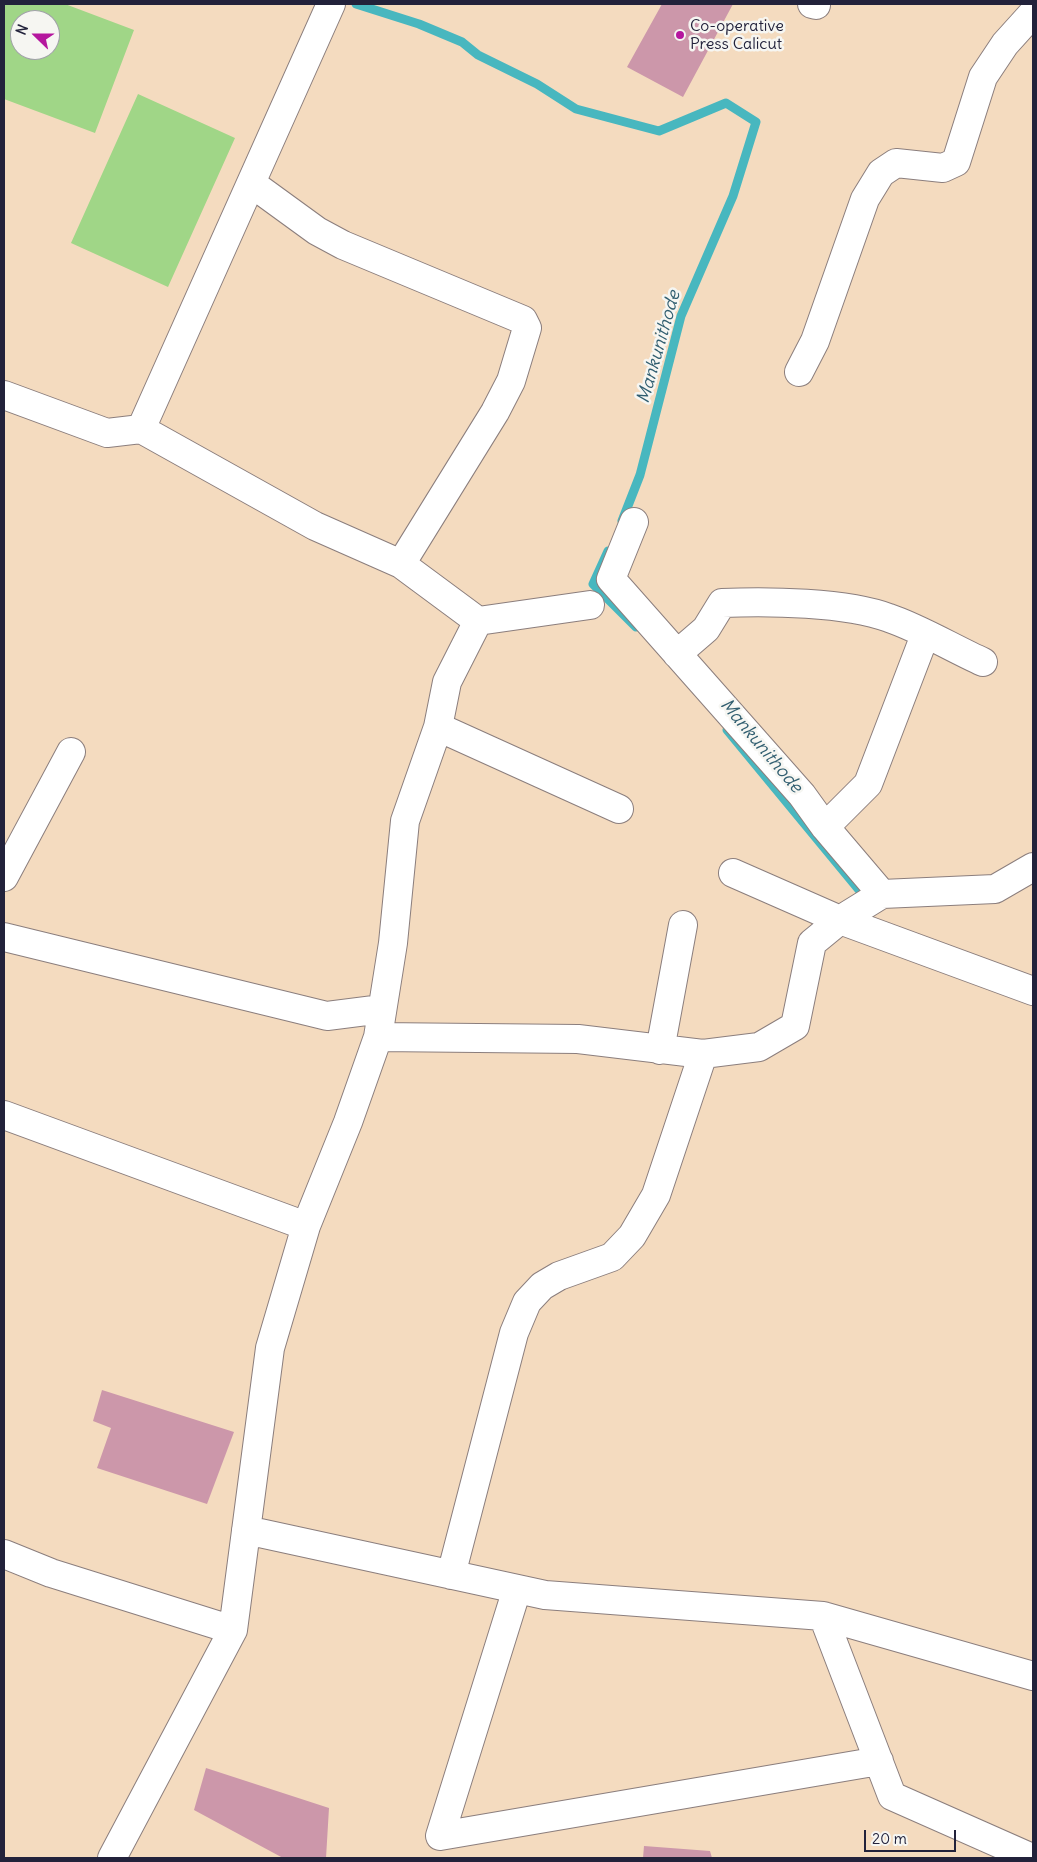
<!DOCTYPE html>
<style>
body{margin:0}
#map{position:relative;width:1037px;height:1862px;overflow:hidden;background:#f4dbbf;font-family:Delius,sans-serif}
canvas{display:block}
.frame{position:absolute;inset:0;border:5px solid #22223b;pointer-events:none}
.north{position:absolute;left:10px;top:10px;width:50px;height:50px;box-sizing:border-box;background:#f6f6f2;border:1px solid #a1a1a9;border-radius:50%;rotate:292deg;font-size:14px;font-weight:700;line-height:20px;text-align:center;color:#22223b}
.north::after{content:'';display:block;margin:auto;width:18px;height:22px;background:#b5179e;clip-path:polygon(50% 0,100% 100%,50% 72%,0 100%)}
.scale{position:absolute;left:864px;top:1830px;width:92px;height:22px;box-sizing:border-box;border:2px solid #22223b;border-top:0;padding-left:6px;font-size:15px;line-height:18px;white-space:nowrap;color:#22223b;-webkit-text-stroke:4px #f6f6f2;paint-order:stroke}
</style>
<div id="map">
<canvas width="1037" height="1862"></canvas>
<div class="frame"></div>
<div class="north">N</div>
<div class="scale">20 m</div>
</div>
<script>
const ctx = document.querySelector('canvas').getContext('2d');
ctx.lineJoin = 'round';
function fillPath(path, color) { ctx.fillStyle = color; ctx.fill(path, 'evenodd'); }
function strokePath(path, color, width, dash) { ctx.strokeStyle = color; ctx.lineWidth = width; ctx.lineCap = dash ? 'butt' : 'round'; ctx.setLineDash(dash || []); ctx.stroke(path); }
function label(font, color, halo, rows, align = 'center') {
  ctx.font = font + ' Delius,sans-serif'; ctx.lineWidth = 5; ctx.setLineDash([]); ctx.textBaseline = 'middle'; ctx.strokeStyle = halo; ctx.fillStyle = color; for (const [text, x, y, turn = 0] of rows) {
    ctx.save(); ctx.translate(x, y); ctx.rotate((+turn || 0) * Math.PI / 180); ctx.textAlign = isNaN(turn) ? turn : align; if (halo) ctx.strokeText(text, 0, 0); ctx.fillText(text, 0, 0); ctx.restore();
  }
}
const green = new Path2D(`
 M4,4H65L134,30L95,133L4,99ZM20,20H50V50H20Z
 M138,94L235,138L168,287L71,243Z`);
const stream = new Path2D(`
 M356,4L419,24L462,42L478,55L537,84L576,109L625,122L659,131L726,103L756,122L733,196L681,316L640,475L622,521
 M608,551L593,584L636,627
 M727,730L859,890`);
const building = new Path2D(`
 M662,4H733L683,97L627,67Z
 M102,1390L234,1432L207,1504L97,1468L111,1428L93,1421Z
 M206,1768L329,1808L326,1858H283L194,1810Z
 M644,1846L710,1851L712,1858H643Z`);
const minor = new Path2D(`
 M812,4L816,5
 M251,183L317,231L343,245L523,320L527,328L511,381L495,412L401,564
 M799,372L815,341L865,199L881,173L896,163L943,168L956,162L983,77L1005,44L1033,13
 M4,395L107,433L141,429L315,526L401,564L478,621L590,605
 M141,429L331,4
 M634,522L611,579L802,795L825,827L882,894
 M677,654L706,629L722,603C768,601 846,602 889,618C919,628 954,649 983,662
 M438,727L619,809
 M825,827L868,784L925,635
 M733,873L840,920L1033,991
 M4,877L71,752
 M4,937L327,1016L382,1009
 M378,1037L393,943L405,821L438,727L447,682L478,621
 M660,1050L683,925
 M4,1115L306,1226
 M246,1530L545,1595L823,1616L892,1796L1032,1858
 M4,1554L51,1573L233,1630
 M451,1575L514,1333L527,1302L542,1286L559,1276L612,1257L632,1236L656,1195L703,1054
 M517,1589L440,1836L879,1761
 M823,1616L1033,1676
 M112,1858L233,1630L270,1348L306,1226L348,1122L378,1037L578,1039L703,1054L759,1047L795,1026L812,943L840,920L882,894L995,889L1033,867`);
const markers = [
 [680,35,5,"#b5179e"]
];
const poiNames = [
 ["Co-operative",690,26],
 ["Press Calicut",690,44]
];
const waterNames = [
 ["Mankunithode",659,347,-74],
 ["Mankunithode",761,746,50]
];
fillPath(green, '#a0d687');
strokePath(stream, '#48b7bf', 9);
fillPath(building, '#cc97aa');
strokePath(minor, '#8b7e7d', 30);
strokePath(minor, '#fff', 28);
for (const [x, y, r, color] of markers) { const dot = new Path2D(); dot.arc(x, y, r, 0, 2 * Math.PI); ctx.fillStyle = color; ctx.fill(dot); strokePath(dot, '#f6f6f2', 2); }
label('16px', '#22223b', '#f6f6f2', poiNames, 'left');
label('italic 18px', '#315e70', '#f6f6f2', waterNames);
</script>
